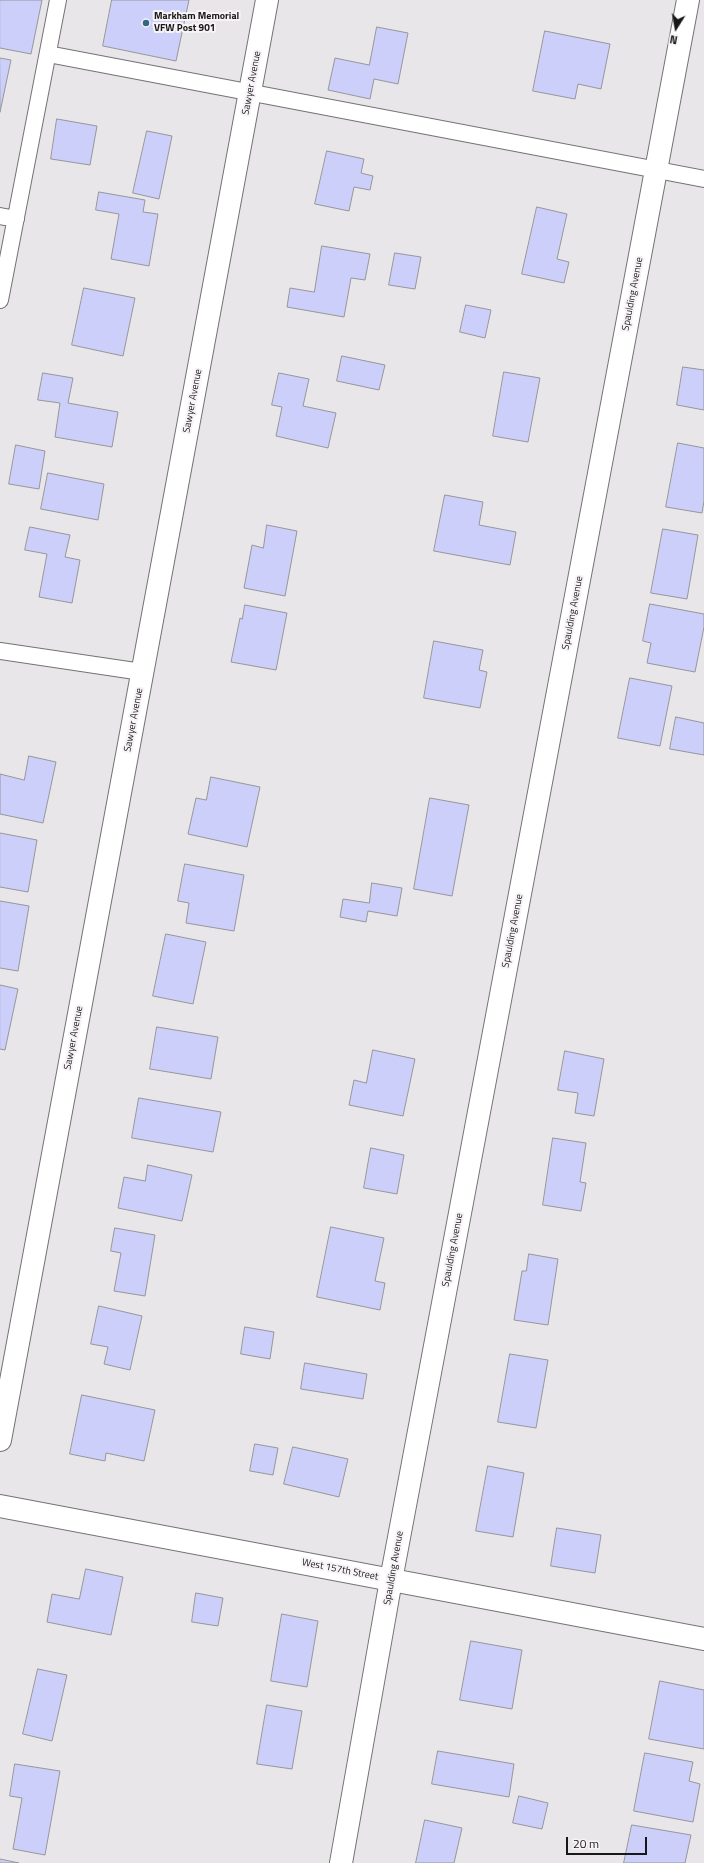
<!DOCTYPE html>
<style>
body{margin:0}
#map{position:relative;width:704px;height:1863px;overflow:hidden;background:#e9e6ea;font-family:"Titillium Web",sans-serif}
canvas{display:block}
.north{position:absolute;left:656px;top:8px;width:40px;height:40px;-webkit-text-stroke:3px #f7f3f7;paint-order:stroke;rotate:191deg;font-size:11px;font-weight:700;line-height:16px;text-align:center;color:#191819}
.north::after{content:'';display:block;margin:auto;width:14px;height:18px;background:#191819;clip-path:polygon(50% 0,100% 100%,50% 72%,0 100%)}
.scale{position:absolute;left:566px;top:1837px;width:81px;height:18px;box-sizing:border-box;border:2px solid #191819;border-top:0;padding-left:5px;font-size:12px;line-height:14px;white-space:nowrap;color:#191819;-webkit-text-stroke:3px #f7f3f7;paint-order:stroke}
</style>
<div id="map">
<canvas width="704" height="1863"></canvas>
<div class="north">N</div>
<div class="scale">20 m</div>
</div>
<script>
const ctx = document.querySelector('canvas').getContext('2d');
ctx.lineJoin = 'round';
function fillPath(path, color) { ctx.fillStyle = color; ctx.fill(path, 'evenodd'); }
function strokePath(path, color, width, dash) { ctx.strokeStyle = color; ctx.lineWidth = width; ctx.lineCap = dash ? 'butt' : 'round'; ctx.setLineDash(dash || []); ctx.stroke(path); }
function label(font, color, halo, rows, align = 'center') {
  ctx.font = font + ' "Titillium Web",sans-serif'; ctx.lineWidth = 4; ctx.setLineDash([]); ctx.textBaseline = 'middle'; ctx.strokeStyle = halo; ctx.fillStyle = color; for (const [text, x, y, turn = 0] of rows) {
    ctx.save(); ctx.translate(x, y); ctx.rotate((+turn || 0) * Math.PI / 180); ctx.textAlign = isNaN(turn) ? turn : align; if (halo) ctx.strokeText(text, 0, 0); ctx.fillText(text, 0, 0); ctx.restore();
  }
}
const building = new Path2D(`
 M0,0H42L31,54L0,48Z
 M112,0H189L176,61L103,46Z
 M377,27L408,33L398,84L374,79L370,99L328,90L335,58L369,65Z
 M545,31L610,44L601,89L578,84L575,99L533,91Z
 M0,58L11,60L0,112Z
 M57,119L97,126L90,165L51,159Z
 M147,131L172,136L159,199L133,193Z
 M327,151L364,159L361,173L373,176L370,190L354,187L349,211L315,204Z
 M99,192L145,200L143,212L158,214L149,266L111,259L119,214L96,210Z
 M537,207L567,214L557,259L569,262L564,283L522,274Z
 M322,246L370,254L365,280L351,278L344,317L287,307L290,288L314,292Z
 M395,253L421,257L415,289L389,285Z
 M84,288L135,298L123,356L72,345Z
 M466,305L491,310L485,338L460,332Z
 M342,356L385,365L379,390L337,381Z
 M683,367L704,370V410L677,405Z
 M504,372L540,378L528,442L493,436Z
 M43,373L73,378L68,403L118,412L112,447L55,437L60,403L38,400Z
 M279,373L309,379L303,406L336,413L328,448L276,436L282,407L272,405Z
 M678,443L704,448V501L702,513L666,507Z
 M16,445L45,451L39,489L9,484Z
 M48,473L104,484L98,520L41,509Z
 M445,495L483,502L479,525L516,532L510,565L434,551Z
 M267,525L297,531L285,596L244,588L252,545L263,548Z
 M30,527L70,535L65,557L80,560L72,603L39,597L47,554L25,550Z
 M663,529L698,535L687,599L651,593Z
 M650,604L704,614V627L695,672L647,663L651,643L643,641Z
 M245,605L287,613L276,670L231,662L240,618L242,619Z
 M434,641L483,650L479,670L487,672L480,708L424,698Z
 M630,678L672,686L660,746L618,738Z
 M676,717L704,723V755L670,749Z
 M29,756L56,762L43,823L0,814V774L24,780Z
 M211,777L260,787L247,847L188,834L196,798L206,800Z
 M430,798L469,805L452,896L414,889Z
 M0,833L37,840L28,892L0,887Z
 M185,864L244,875L234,931L186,923L189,903L178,901Z
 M372,883L402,888L397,916L368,911L366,922L340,917L343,899L369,903Z
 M0,901L29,906L18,971L0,968Z
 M166,934L206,942L193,1004L153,996Z
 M0,985L18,989L5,1050L0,1049Z
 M157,1027L218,1037L211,1079L150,1069Z
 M373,1050L415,1059L403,1116L349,1105L354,1080L366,1083Z
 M565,1051L604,1059L594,1116L575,1113L578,1093L558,1090Z
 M139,1098L221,1112L213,1152L132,1138Z
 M553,1138L586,1143L580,1182L586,1183L581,1211L543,1205Z
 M371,1148L404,1155L397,1194L364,1188Z
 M148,1165L192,1175L182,1221L118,1208L124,1177L145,1181Z
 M331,1227L384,1238L375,1281L385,1283L380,1310L317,1297Z
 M115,1228L155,1235L145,1296L114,1291L121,1253L111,1251Z
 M529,1254L558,1259L548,1325L514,1320L522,1271H526Z
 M99,1306L142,1316L130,1370L104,1364L108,1347L91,1344Z
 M245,1327L274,1332L270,1359L241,1354Z
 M510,1354L548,1360L536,1428L498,1422Z
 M305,1363L367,1374L363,1399L301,1389Z
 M82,1395L155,1410L144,1461L106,1453L105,1461L70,1454Z
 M255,1444L278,1448L273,1475L250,1471Z
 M293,1447L348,1459L339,1497L284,1484Z
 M488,1466L524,1473L513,1537L476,1531Z
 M557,1528L601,1535L595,1573L551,1566Z
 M86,1569L123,1577L111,1635L47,1622L52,1594L79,1599Z
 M196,1593L223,1598L218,1626L192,1622Z
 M282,1614L318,1621L307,1687L271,1681Z
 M471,1641L522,1650L512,1709L460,1700Z
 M38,1669L67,1675L52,1741L23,1734Z
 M660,1681L704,1690V1749L649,1739Z
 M267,1705L302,1711L292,1769L257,1764Z
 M438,1751L514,1764L509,1797L432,1784Z
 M645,1753L693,1762L689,1781L700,1784L693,1822L634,1811Z
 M15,1764L60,1771L45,1855L13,1849L22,1798L10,1796Z
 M519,1796L548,1803L542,1829L513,1823Z
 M425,1820L462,1828L454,1863H416Z
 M632,1825L691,1835L685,1863H624Z
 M0,1859L19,1863H0Z`);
const lane = new Path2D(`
 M48,54L704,179
 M0,216L16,219
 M0,300L58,0
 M0,651L142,672`);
const street = new Path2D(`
 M0,1440L267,0
 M0,1506L704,1639
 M341,1863L391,1580L688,0`);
const markers = [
 [146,23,4,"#316782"]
];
const poiNames = [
 ["Markham Memorial",154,17],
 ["VFW Post 901",154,29]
];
const streetNames = [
 ["Sawyer Avenue",252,83,-79],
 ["Spaulding Avenue",633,294,-79],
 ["Sawyer Avenue",193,401,-79],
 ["Spaulding Avenue",573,613,-79],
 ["Sawyer Avenue",134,720,-79],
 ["Spaulding Avenue",513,931,-79],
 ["Sawyer Avenue",74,1038,-79],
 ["Spaulding Avenue",453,1250,-79],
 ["Spaulding Avenue",394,1568,-80],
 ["West 157th Street",340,1570,11]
];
fillPath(building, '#cbcff9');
strokePath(building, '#96969a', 1);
strokePath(lane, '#757275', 18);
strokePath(street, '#757275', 24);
strokePath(lane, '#fff', 16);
strokePath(street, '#fff', 22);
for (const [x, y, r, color] of markers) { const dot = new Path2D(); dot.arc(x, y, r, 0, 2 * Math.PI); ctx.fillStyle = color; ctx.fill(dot); strokePath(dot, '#f7f3f7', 1.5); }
label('bold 10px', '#191819', '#f7f3f7', poiNames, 'left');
label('10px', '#191819', '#f7f3f7', streetNames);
</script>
